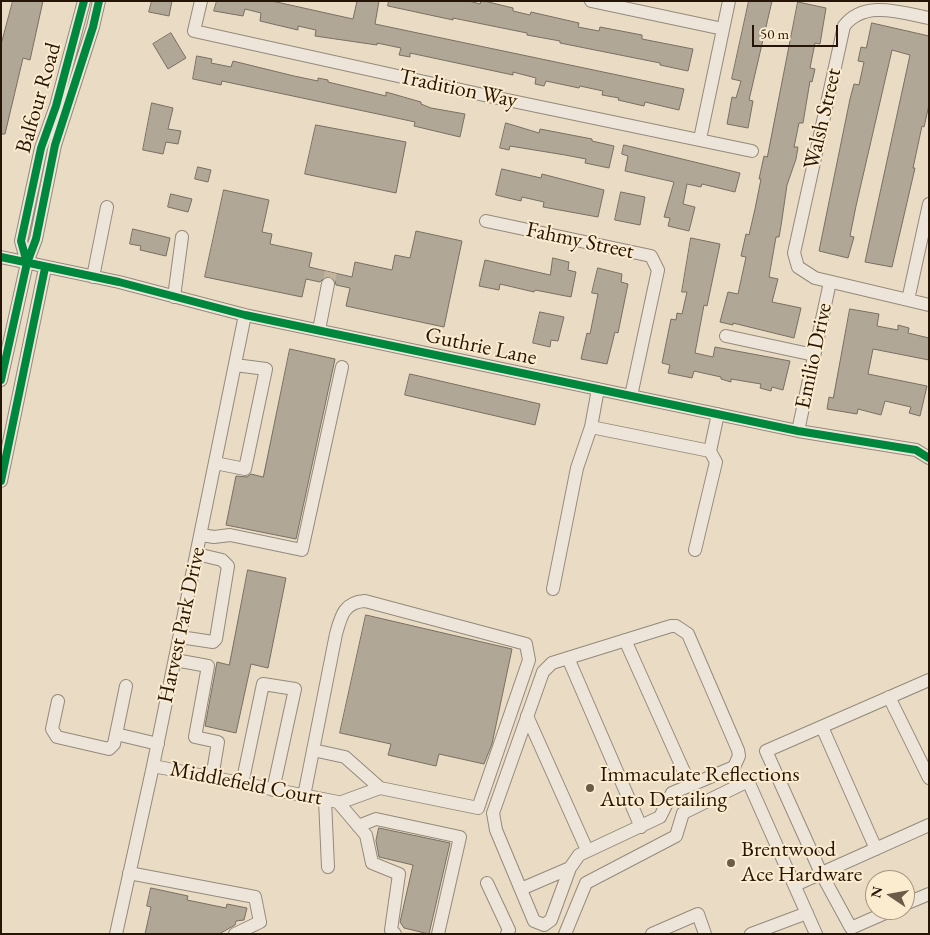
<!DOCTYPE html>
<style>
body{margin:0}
#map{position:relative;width:930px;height:935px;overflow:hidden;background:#eadcc4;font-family:"EB Garamond",serif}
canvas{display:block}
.frame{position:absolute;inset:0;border:2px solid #261506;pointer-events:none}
.north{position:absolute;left:865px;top:870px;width:50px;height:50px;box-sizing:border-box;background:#fbebcf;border:1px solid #a6957f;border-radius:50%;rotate:282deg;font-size:14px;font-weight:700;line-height:20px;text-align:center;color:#261506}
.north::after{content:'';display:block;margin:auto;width:18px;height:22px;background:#6b5b48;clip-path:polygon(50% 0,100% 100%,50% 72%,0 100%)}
.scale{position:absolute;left:752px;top:25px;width:86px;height:22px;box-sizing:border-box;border:2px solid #261506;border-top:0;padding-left:6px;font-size:15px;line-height:18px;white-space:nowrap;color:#261506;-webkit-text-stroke:4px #fbebcf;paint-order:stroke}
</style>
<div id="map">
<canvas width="930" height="935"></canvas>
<div class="frame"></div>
<div class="north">N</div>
<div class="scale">50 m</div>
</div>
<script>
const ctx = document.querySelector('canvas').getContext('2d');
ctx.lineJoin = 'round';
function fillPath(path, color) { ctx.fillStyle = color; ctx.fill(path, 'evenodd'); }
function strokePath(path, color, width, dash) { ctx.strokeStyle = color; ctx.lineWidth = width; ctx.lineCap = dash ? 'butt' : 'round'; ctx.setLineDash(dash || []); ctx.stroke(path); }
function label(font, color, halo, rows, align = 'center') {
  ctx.font = font + ' "EB Garamond",serif'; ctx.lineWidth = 4; ctx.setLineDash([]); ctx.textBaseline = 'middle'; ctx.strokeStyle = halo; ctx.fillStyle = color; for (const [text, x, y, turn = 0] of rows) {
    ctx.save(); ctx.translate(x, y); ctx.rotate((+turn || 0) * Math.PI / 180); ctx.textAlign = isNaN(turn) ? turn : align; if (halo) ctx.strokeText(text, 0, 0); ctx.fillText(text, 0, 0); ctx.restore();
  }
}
const building = new Path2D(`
 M13,1H43L30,60L23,58L5,134H1V45Z
 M152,1H172L169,16L149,12Z
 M217,1H272L353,19L357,1H379L375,24L684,89L679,110L645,102L644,106L618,100L619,98L602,95L603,91L580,86L579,88L546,81L544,86L535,84L536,78L513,72V75L410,53V57L399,55L401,48L377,43V45L315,36L316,30L298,26V30L260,21L261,13L245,9L243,16L214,11Z
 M389,1H469L480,4L481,1H484L513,8V11L530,15L531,12L579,23L578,27L599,31L600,27L642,35V39L693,49L688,71L660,65V63L560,43V41L527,35V33L453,18V20L388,6Z
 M749,1H772L749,100L753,101L748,128L727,124L732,97L736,98L741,81L732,79Z
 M798,2L826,8L820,44L815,43L810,68L815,69L812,82L810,81L803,123H799L794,147H798L796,159L787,185L781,226L779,237H776L769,277L778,279L772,302L801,308L794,338L733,323V325L720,322L728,292L738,294L746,257L741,256L746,234L749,235L755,209L761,179H759L764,156L767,157Z
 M872,23L929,36V105L924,127L922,126L913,168H915L892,267L865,262L910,55L892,50L856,206L850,236L854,237L848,258L819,251L850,99L854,84L859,85L864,62L858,61L861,47L866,48Z
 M171,33L186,58L168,69L153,44Z
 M197,56L212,59L211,63L231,67L233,61L294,76L318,81V78L328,80V82L386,96V92L421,102V104L431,108L465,114L460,137L414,126L415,122L392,117L222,81L221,85L193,79Z
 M152,103L173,108L168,129L181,131L178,144L166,142L163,154L143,150Z
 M506,123L539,133L540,129L592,139V141L614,146L609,168L585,163L586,159L565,155L510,146L509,150L500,148Z
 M316,125L406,142L396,193L305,174Z
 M624,145L740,173L735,192L702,184L701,187L687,184L683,204L695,207L689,231L668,226L670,218L664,217L674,182L625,171L628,156L622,154Z
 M198,167L211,170L208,182L195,179Z
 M502,169L541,178L542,174L604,190L598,217L543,207L544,202L522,197L521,201L496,195Z
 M224,190L269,200L262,232L272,234L270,244L312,253L309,267L352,277L355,262L392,270L395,255L410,258L416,231L462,241L444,327L346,306L350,288L336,285L335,281L330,276L325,277L320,282L306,279L302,297L205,277Z
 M621,192L645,197L640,225L615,220Z
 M171,194L192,199L188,212L168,207Z
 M133,229L170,238L166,256L140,250L141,246L130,244Z
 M691,238L720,244L707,306L704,305L695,353L713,357L715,347L790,361L783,390L772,387L771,391L760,388L761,384L731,379V382L721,379V377L694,371L692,378L668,373L670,365L662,363L671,319L676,320L677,313L682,314L687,292H682Z
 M553,258L569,262L568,270L576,272L571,297L535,290L534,292L500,284L499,290L479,286L485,260L550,275Z
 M598,268L622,274L621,282L628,284L618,333L615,332L607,364L581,359L587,333L590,334L598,294L592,293Z
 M850,309L879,314L877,326L898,330V325L909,328L908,333L929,338V360L873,349L868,374L927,386L920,416L909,413L911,407L885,401L881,415L858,409L857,414L827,409L829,397L833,398Z
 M540,312L564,317L558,341L551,340L550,347L533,343Z
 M290,349L335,359L296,539L226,525L236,476L247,477L251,474L263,477Z
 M410,374L540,404L535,425L405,395Z
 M248,570L286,578L268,668L251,664L236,733L205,726L217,662L229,665Z
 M366,615L512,649L492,744L484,764L439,754L436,766L388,755L391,744L340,733Z
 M379,828L450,843L429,934L404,928L400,922L413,865L379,857L376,841Z
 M151,888L188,896L187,900L226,908L227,904L247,908L244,920L236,921L235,925L219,934H145L151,907L147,906Z`);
const minorTunnel = new Path2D(`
 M328,284L331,272`);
const minor = new Path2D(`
 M201,1L194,31L493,97L752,151
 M591,1L723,29
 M929,18C899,12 864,0 844,26L794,253L798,267L815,278L929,305
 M700,139L729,1
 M486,221L651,256L658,270L631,396
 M1,257L119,282L245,315L798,431L916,450L929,458
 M27,263L21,241L41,148L56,106L84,1
 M93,277L107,207
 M174,297L182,237
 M908,300L929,204
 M319,330L328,284
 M726,336L814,355
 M1,380L27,263L36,239L55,145L93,27L99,1
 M598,389L591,427L710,451L718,414
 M798,431L830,282
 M215,463L245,469L266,369L235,365
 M1,481L45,268
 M201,535L214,537L230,535L302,550L342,367
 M695,550L716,462L710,451
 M553,589L577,468L591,427
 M671,626H676L688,634L738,750L739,756L734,767L672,793L660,817L579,855L570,868L551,920L544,925L534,921L496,830L493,813L543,672L552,663L568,658Z
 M180,637L213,642L216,639L228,566L222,560L197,554
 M625,640L690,785
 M568,658L641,827
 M175,660L208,666L195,737L218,742L212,778
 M889,697L929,778
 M58,701L52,729L57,737L109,749L114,744L126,686
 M527,716L587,850
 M822,727L876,849
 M116,734L158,744
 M313,750L345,757L380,788L339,803
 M153,766L338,802L366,835L372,863L399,874L391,930L395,934
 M242,784L263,684L295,689L273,790
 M304,796L336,634C341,616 344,602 365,601L526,644L529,660L478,808L380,788
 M325,800L328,867
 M358,826L376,819L460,837L438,934
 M129,873L255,897L260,922L235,934
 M487,883L509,930L507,934
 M795,885L929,825
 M521,889L570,868
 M905,904L929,894
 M892,910L851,928L821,873L766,751L929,680
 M116,934L153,766L245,315
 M565,934L586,883L676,836L683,813L748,781L816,934
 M652,934L698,914L705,934
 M751,934L807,913`);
const cycleway = new Path2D(`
 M1,257L119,282L245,315L798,431L916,450L929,458
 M27,263L21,241L41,148L56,106L84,1
 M1,380L27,263L36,239L55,145L93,27L99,1
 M1,481L45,268`);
const markers = [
 [590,788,5,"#6b5b48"],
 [731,863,5,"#6b5b48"]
];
const streetNames = [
 ["Tradition Way",458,89,12],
 ["Balfour Road",39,98,-74],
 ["Walsh Street",823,119,-77],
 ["Fahmy Street",580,241,12],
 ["Guthrie Lane",481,347,12],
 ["Emilio Drive",814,356,-78],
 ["Harvest Park Drive",182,625,-78],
 ["Middlefield Court",246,784,11]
];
const poiNames = [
 ["Immaculate Reflections",600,775],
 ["Auto Detailing",600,800],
 ["Brentwood",741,850],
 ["Ace Hardware",741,875]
];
fillPath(building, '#b1a797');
strokePath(building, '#796f61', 1);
strokePath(minorTunnel, '#c3b49e', 12, [12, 6]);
strokePath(minor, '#948a7b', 14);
strokePath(minor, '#ede5d9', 12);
strokePath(cycleway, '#00873e', 8);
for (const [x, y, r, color] of markers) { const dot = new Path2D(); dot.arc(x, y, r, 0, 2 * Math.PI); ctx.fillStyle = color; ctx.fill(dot); strokePath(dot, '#fbebcf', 2); }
label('22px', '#261506', '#fbebcf', streetNames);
label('22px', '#261506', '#fbebcf', poiNames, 'left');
</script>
